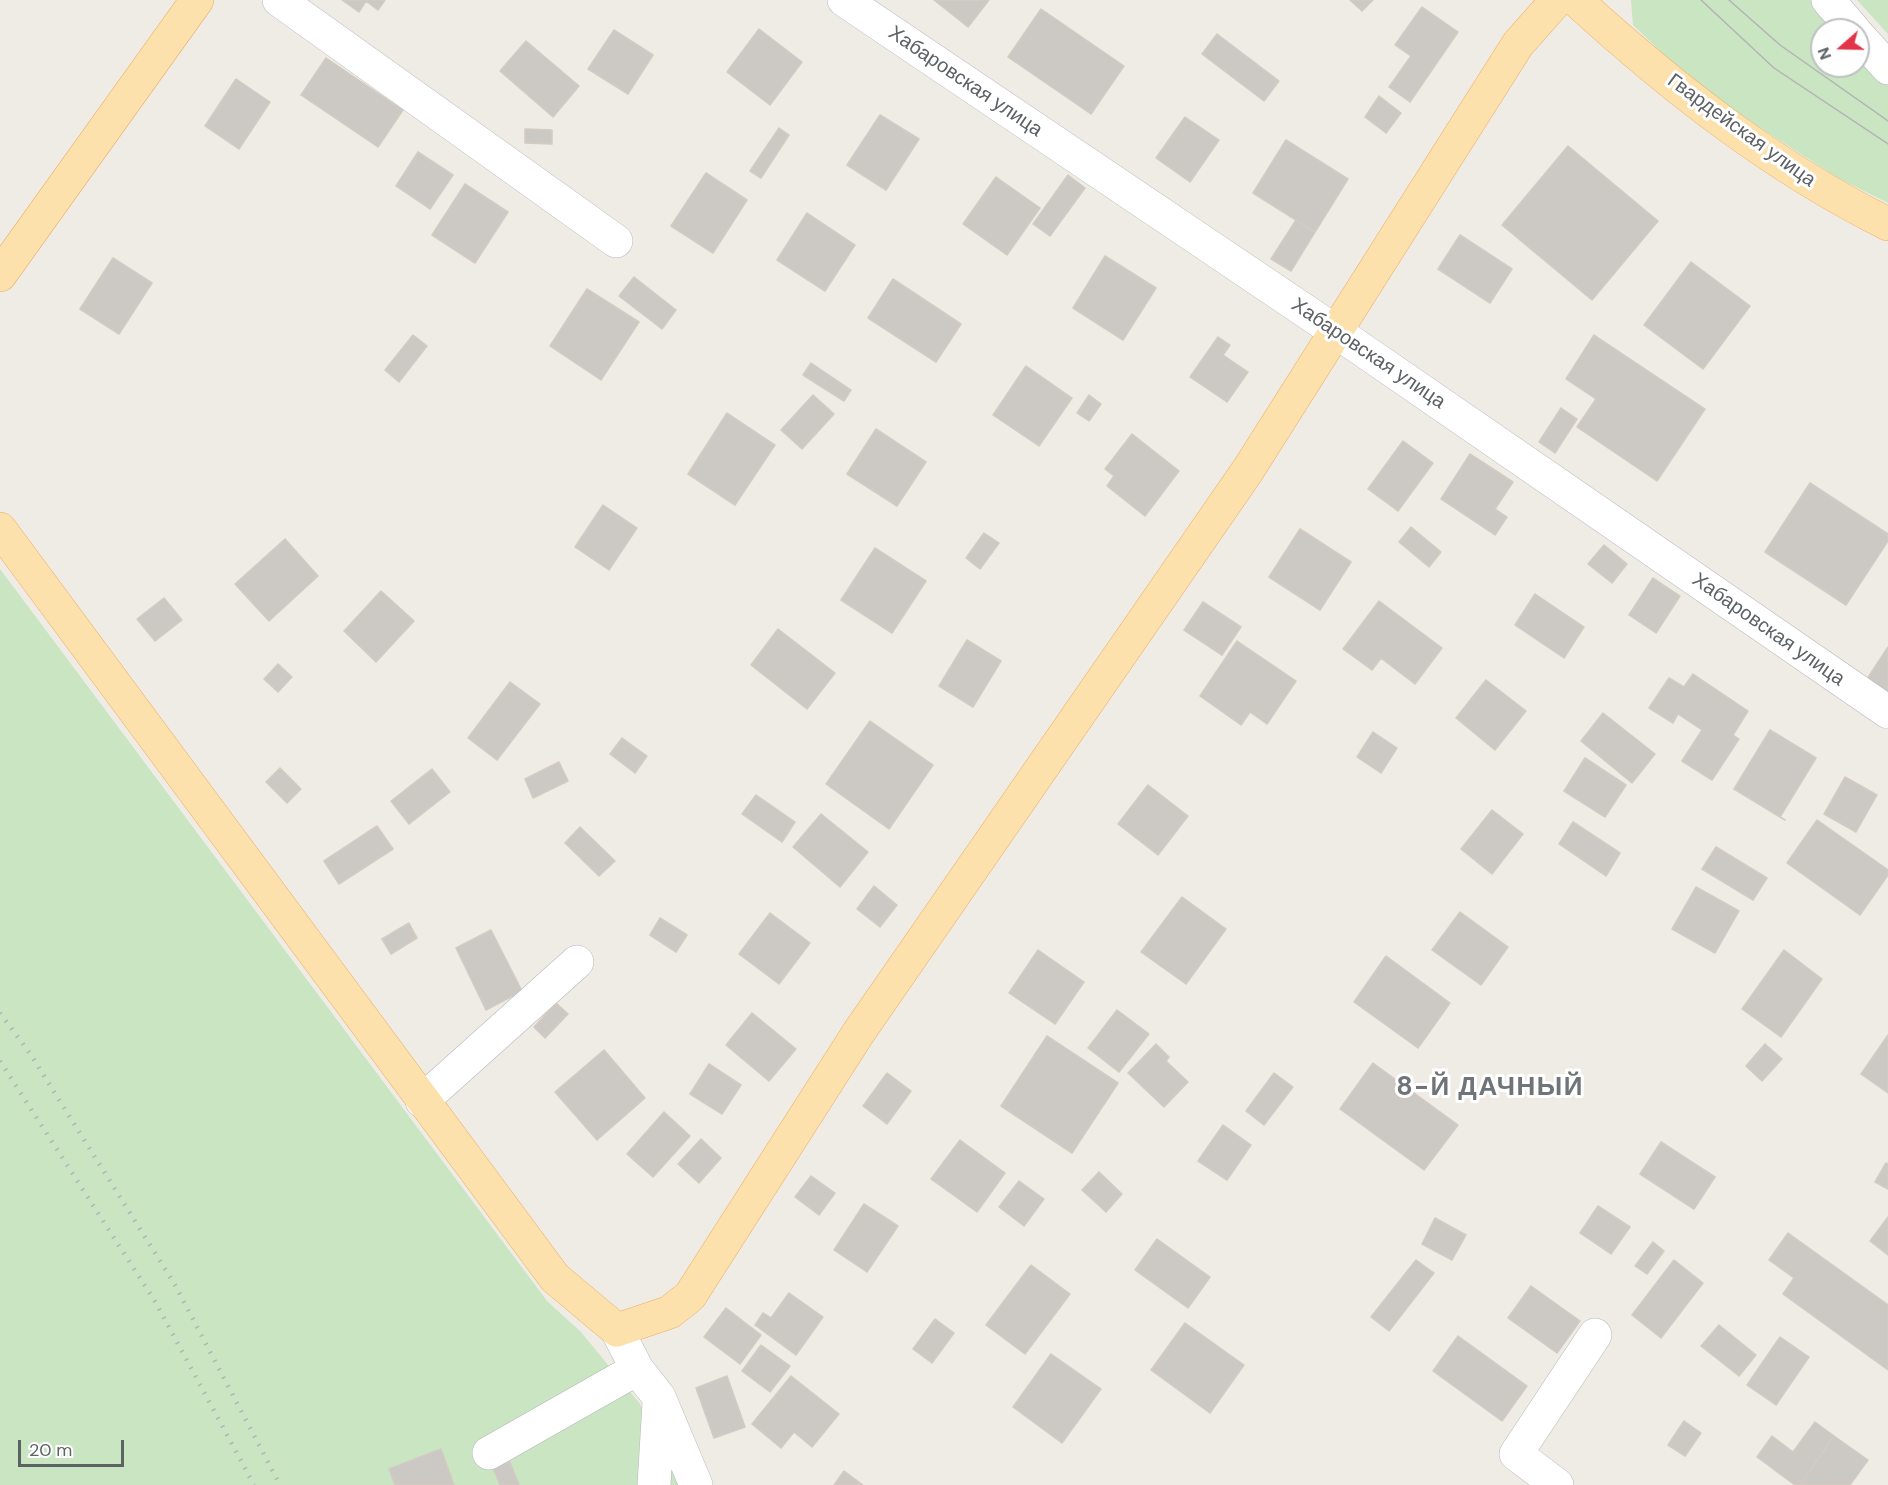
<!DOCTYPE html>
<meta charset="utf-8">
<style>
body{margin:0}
#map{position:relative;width:1888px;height:1485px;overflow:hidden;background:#efebe5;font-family:"DM Sans",sans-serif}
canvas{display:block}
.north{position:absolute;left:1810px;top:18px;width:60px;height:60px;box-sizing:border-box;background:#fff;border:2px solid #bec0c1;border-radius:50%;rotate:250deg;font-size:16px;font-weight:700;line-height:24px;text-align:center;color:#5d6265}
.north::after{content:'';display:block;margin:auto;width:21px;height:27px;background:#e43548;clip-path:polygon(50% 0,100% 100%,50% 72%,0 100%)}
.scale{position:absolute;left:18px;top:1440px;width:106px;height:27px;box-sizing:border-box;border:3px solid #5d6265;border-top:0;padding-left:8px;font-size:18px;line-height:21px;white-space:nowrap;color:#5d6265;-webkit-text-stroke:4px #fff;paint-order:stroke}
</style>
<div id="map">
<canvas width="1888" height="1485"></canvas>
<div class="north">N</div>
<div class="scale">20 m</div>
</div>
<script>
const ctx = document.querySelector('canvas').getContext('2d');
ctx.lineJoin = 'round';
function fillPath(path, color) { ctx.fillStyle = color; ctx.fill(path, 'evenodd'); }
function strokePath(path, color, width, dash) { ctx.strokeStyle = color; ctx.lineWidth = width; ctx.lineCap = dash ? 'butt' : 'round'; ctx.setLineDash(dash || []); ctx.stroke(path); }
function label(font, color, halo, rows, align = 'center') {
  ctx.font = font + ' "DM Sans",sans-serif'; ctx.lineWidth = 6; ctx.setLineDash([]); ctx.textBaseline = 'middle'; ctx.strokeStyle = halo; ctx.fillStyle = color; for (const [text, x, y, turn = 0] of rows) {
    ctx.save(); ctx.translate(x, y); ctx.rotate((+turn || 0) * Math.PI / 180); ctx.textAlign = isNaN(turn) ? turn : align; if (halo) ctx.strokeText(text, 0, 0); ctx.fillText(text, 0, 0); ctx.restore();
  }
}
const green = new Path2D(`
 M1631,0H1813L1841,30H1822V66H1858V48L1888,73V203L1838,178L1700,89L1633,25Z
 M1857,0H1888V34Z
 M0,569L547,1301L581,1332L640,1404L679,1485H0Z`);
const building = new Path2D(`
 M342,0H385L378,10L366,1L359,12Z
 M934,0H989L968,27Z
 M1350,0H1373L1362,11Z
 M1422,7L1458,32L1410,102L1389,87L1411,56L1395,45Z
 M1041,9L1124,66L1091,114L1008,57Z
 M759,29L802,62L770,105L727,72Z
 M614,30L653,55L628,94L588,69Z
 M1217,34L1279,81L1264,101L1202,54Z
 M526,41L579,86L553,117L500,71Z
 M326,58L403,110L378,147L301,95Z
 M236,79L270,102L239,149L205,126Z
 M1379,96L1401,113L1386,133L1365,117Z
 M880,115L919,139L886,190L847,165Z
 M1185,117L1219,140L1190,182L1156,158Z
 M779,128L789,135L761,178L750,171Z
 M525,129L552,130V144L525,143Z
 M1286,140L1348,179L1315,232L1253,193Z
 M1568,146L1658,221L1592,300L1502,225Z
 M418,152L453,175L430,209L396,186Z
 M706,173L747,200L713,253L671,226Z
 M1068,175L1085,188L1050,236L1033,224Z
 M996,177L1040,208L1007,255L963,224Z
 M465,184L508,212L475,263L432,235Z
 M807,213L855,245L825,291L777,260Z
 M1296,220L1315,232L1291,271L1271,259Z
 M1460,235L1512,269L1490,303L1438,269Z
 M1105,256L1156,288L1123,340L1073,308Z
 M113,258L152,283L119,334L80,309Z
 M1691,262L1750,306L1703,369L1644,325Z
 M634,277L676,310L662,329L619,296Z
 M893,279L961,324L936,362L868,318Z
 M587,289L639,322L601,380L550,346Z
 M413,335L427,346L399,382L385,370Z
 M1594,335L1705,409L1657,481L1577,427L1596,399L1566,379Z
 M1218,337L1230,345L1223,355L1248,372L1227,402L1190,377Z
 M811,363L851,390L844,401L803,375Z
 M1026,366L1072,398L1039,446L993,415Z
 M813,395L834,414L802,449L781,430Z
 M1089,395L1101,404L1089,421L1077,413Z
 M1561,408L1577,419L1555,453L1539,442Z
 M727,413L775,445L735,505L688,474Z
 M876,429L926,462L897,506L847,474Z
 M1132,434L1179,471L1145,516L1107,486L1114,476L1105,469Z
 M1403,441L1433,463L1398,511L1368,489Z
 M1470,454L1513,482L1495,509L1507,517L1495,535L1441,499Z
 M1810,483L1888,534V541L1846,605L1765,552Z
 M603,505L637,528L609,570L575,547Z
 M1411,527L1441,552L1429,567L1399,542Z
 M1300,529L1351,562L1320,610L1269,577Z
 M984,533L999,543L980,569L966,558Z
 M285,539L318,576L269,621L235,584Z
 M1604,545L1627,564L1612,583L1588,564Z
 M875,548L926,581L892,633L841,600Z
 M1653,578L1680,596L1656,633L1629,615Z
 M381,591L414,621L376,662L344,631Z
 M1535,594L1584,627L1564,658L1515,625Z
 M164,598L182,620L155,641L137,619Z
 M1379,601L1442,648L1415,684L1381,658L1372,670L1343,649Z
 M1203,602L1241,627L1222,655L1184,630Z
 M778,629L835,673L807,709L751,665Z
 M967,640L1001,661L973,707L939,686Z
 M1237,641L1296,681L1267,724L1250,712L1241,725L1200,696Z
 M1888,647V692L1867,679Z
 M278,664L292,677L278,692L264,679Z
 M1693,674L1748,711L1733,735L1739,739L1712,780L1682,761L1702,730L1678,714L1673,723L1649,708L1669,678L1684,687Z
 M1486,680L1526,711L1495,750L1456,718Z
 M510,682L540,704L497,760L468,738Z
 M1603,713L1655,754L1632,783L1581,741Z
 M870,721L933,765L889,829L826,784Z
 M1770,730L1816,758L1780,817L1785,820L1734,789Z
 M1373,732L1397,748L1381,773L1357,757Z
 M622,738L647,756L635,773L610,754Z
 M1585,758L1626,785L1605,817L1564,791Z
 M559,762L568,781L533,798L525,779Z
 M280,768L301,789L287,803L266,782Z
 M432,769L450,792L409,824L391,801Z
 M1845,777L1877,795L1856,832L1824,814Z
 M1148,785L1188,816L1158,855L1118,824Z
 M756,795L795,822L782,842L742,814Z
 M1492,810L1523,834L1492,874L1461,849Z
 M821,814L868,852L840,887L793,847Z
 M1817,820L1888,870V875L1860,915L1787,863Z
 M1573,822L1620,853L1606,876L1559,844Z
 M377,826L393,849L339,884L324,861Z
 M580,827L615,861L599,876L565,843Z
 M1716,847L1767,878L1753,900L1702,869Z
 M874,886L897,905L880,927L857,909Z
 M1696,887L1739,911L1715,953L1672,929Z
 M1182,897L1226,929L1186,984L1141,952Z
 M1460,912L1508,947L1481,985L1432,950Z
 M770,913L810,943L779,984L739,954Z
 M660,918L687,935L676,952L650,935Z
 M409,923L417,938L391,954L382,939Z
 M491,930L522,991L486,1010L456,948Z
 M1038,950L1084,982L1055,1024L1009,993Z
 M1784,950L1822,979L1781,1037L1742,1009Z
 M1386,956L1450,1003L1418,1048L1354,1002Z
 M556,1003L568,1014L545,1038L534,1027Z
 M1117,1010L1149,1034L1119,1072L1088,1048Z
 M752,1013L796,1049L769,1081L726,1045Z
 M1888,1035V1093L1861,1074Z
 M1047,1036L1118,1083L1072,1153L1001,1106Z
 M1156,1044L1169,1057L1166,1061L1188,1082L1164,1107L1128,1073Z
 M1765,1044L1782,1059L1762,1081L1746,1066Z
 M604,1050L645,1098L597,1140L555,1092Z
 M1373,1063L1458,1125L1424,1170L1340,1109Z
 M709,1064L741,1085L722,1114L690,1094Z
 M887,1073L911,1091L887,1124L863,1106Z
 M1274,1073L1293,1087L1264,1125L1246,1111Z
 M664,1112L690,1136L653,1177L627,1154Z
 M1223,1125L1251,1145L1227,1180L1198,1161Z
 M701,1139L721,1158L699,1183L678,1164Z
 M960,1140L1005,1173L977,1212L931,1179Z
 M1661,1142L1715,1177L1694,1209L1640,1174Z
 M1886,1163L1888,1164V1189L1875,1182Z
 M1099,1172L1122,1194L1106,1212L1082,1190Z
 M811,1176L835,1193L819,1215L795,1197Z
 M1019,1181L1044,1199L1024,1226L999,1207Z
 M864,1204L898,1226L867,1272L834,1250Z
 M1598,1206L1630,1227L1611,1254L1580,1233Z
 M1888,1217V1255L1870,1241Z
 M1435,1218L1466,1235L1452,1260L1422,1244Z
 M1788,1233L1888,1305V1370L1783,1294L1794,1278L1769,1260Z
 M1157,1239L1210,1277L1188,1308L1135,1270Z
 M1653,1242L1664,1251L1647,1274L1635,1266Z
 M1416,1260L1434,1273L1389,1331L1371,1317Z
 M1674,1260L1703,1283L1661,1338L1632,1315Z
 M1031,1265L1070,1294L1025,1354L986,1325Z
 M1531,1286L1580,1321L1557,1353L1508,1318Z
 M789,1293L823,1317L796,1355L755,1325L763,1313L771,1318Z
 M726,1308L761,1335L740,1364L704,1337Z
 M935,1319L954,1333L932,1363L913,1349Z
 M1185,1323L1244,1365L1210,1413L1151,1370Z
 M1719,1325L1756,1355L1739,1376L1701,1346Z
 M1458,1336L1527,1386L1502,1421L1433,1371Z
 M1780,1337L1809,1357L1776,1405L1747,1385Z
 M761,1345L790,1366L770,1392L742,1371Z
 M1051,1354L1101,1389L1062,1443L1013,1407Z
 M727,1376L745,1427L714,1438L696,1388Z
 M791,1376L839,1414L812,1447L794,1432L781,1448L752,1424Z
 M1684,1421L1701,1433L1685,1456L1668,1445Z
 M1815,1422L1834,1436L1800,1485H1795L1757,1457L1772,1436L1793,1452Z
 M1834,1436L1868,1460L1850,1485H1800Z
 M441,1449L454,1485H395L389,1469Z
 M510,1462L519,1485H500L493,1468Z
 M844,1471L863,1485H834Z`);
const minor = new Path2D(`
 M279,0L616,241
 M844,0L1335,331L1888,712
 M1828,0L1854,30
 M1858,35L1888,68
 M422,1101L577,962
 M617,1330L637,1369L659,1397L696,1485
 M489,1453L637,1369
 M654,1485L659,1403
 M1557,1485L1516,1454L1595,1335`);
const major = new Path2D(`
 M1576,0C1670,86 1773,167 1888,224
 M0,275L197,0
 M0,529L555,1278L617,1330L670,1312L690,1296L859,1032L1248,470L1518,44L1557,0`);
const tram = new Path2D(`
 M1701,0L1774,68L1888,144
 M1729,0L1780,45L1888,121`);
const rail = new Path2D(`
 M0,1013L31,1055L175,1285L280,1485
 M0,1061L156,1303L254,1485`);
const streetNames = [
 ["Хабаровская улица",965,82,34],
 ["Гвардейская улица",1741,131,36],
 ["Хабаровская улица",1368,354,34],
 ["Хабаровская улица",1768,630,35]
];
const districtNames = [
 ["8-Й ДАЧНЫЙ",1490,1088]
];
fillPath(green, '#c9e5c2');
fillPath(building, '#ccc8c4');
strokePath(building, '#d3cbc3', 1.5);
strokePath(minor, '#b5b8bb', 34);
strokePath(major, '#edab5f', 34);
strokePath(minor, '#fff', 33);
strokePath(major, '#fde1ac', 33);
strokePath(tram, '#b3b4b5', 1.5);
strokePath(rail, '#b3b4b5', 4.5, [1.5, 8]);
label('20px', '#5d6265', '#fff', streetNames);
ctx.letterSpacing = '1.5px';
label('bold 26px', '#6e7477', '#fff', districtNames);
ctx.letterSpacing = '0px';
</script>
